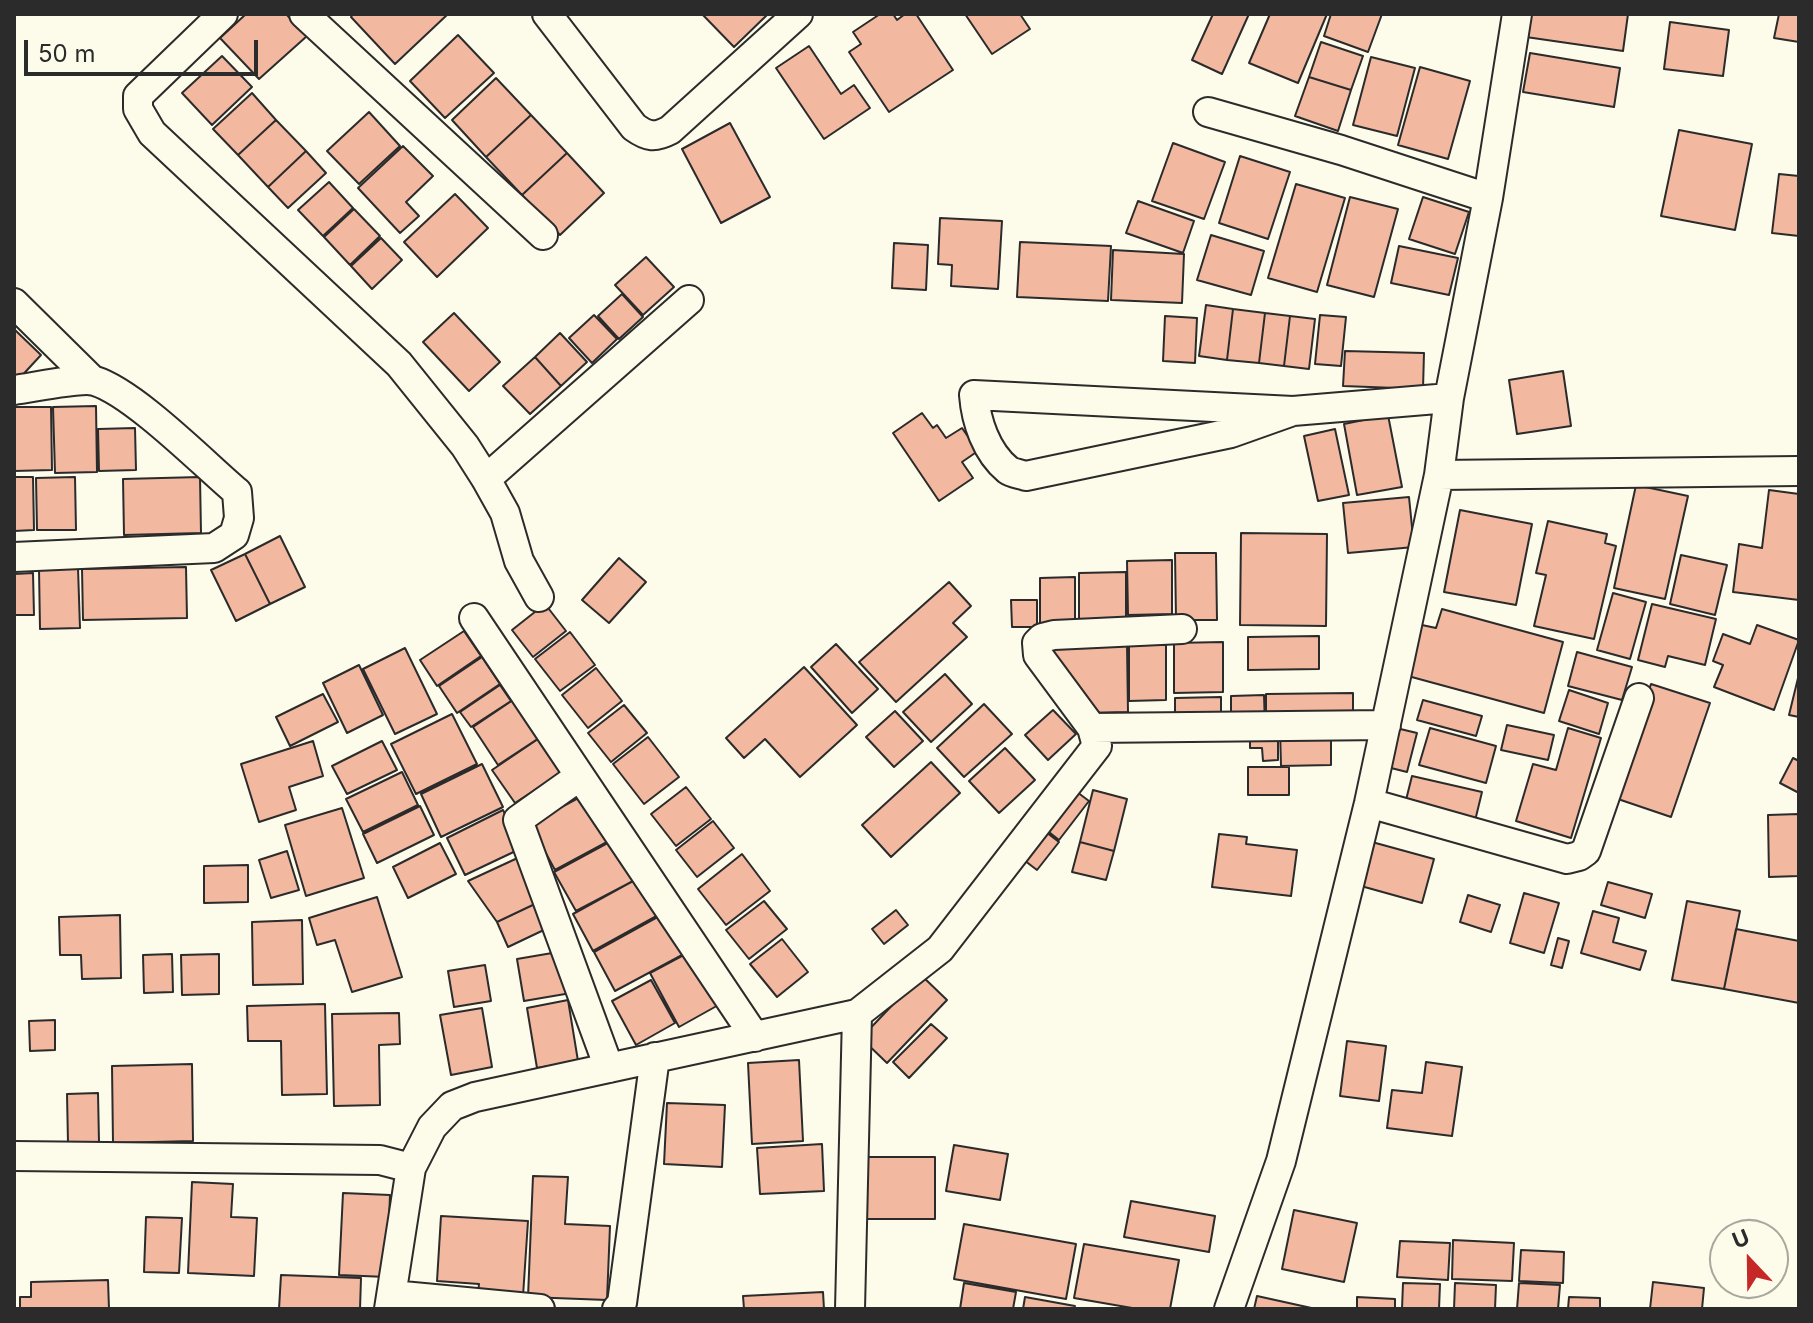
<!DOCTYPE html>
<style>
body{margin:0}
#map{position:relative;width:1813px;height:1323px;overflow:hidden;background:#fdfbea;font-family:Inter,sans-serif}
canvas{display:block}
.frame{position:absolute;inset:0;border:16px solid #2b2b2b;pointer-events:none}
.north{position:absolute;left:1709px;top:1219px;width:80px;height:80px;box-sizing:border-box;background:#fdfbea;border:2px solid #a9a89e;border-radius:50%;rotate:338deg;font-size:22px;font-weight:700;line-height:32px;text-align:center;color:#2b2b2b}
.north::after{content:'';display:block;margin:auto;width:28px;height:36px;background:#c62828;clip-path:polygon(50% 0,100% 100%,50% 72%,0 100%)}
.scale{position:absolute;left:24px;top:40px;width:234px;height:36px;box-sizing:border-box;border:4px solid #2b2b2b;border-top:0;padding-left:10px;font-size:24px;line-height:28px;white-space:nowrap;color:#2b2b2b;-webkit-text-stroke:6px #fdfbea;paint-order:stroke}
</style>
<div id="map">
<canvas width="1813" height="1323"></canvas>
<div class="frame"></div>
<div class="north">U</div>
<div class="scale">50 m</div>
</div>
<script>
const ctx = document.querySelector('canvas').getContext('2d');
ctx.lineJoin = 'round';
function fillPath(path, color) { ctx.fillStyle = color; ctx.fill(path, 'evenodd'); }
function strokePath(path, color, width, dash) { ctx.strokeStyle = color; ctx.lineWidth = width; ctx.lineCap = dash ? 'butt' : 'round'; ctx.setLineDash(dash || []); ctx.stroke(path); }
const building = new Path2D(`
 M246,14H286L307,36L259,79L220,38Z
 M353,14H448L395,64L351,17Z
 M702,14H768L734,47Z
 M880,14H893L897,20L905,14H916L953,70L889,112L849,52L861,44L853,32Z
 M965,14H1020L1030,29L992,54Z
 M1213,14H1249L1222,74L1192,60Z
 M1270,14H1327L1298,83L1249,63Z
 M1331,14H1382L1368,52L1324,36Z
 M1529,14H1628L1623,51L1526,37Z
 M1779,14H1799V42L1774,38Z
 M1670,22L1729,30L1723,76L1664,69Z
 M458,35L494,73L445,118L410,81Z
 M1321,42L1363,56L1351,90L1309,77Z
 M809,46L841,94L854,85L870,108L824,139L776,68Z
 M1530,53L1620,68L1614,107L1523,92Z
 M222,56L252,87L212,125L182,93Z
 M1371,57L1415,68L1397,136L1353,125Z
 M1420,67L1470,81L1448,159L1398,145Z
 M1309,77L1351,90L1338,131L1295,116Z
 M496,78L531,115L486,157L452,120Z
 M252,93L276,120L238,155L213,129Z
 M369,112L400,146L359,184L327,151Z
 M531,115L567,153L522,195L486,157Z
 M276,120L306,151L268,187L238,155Z
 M730,123L770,197L721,223L682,149Z
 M1679,130L1752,144L1735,230L1661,216Z
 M1173,143L1225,162L1204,219L1152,201Z
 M403,146L433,176L406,202L419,216L400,233L358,188Z
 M306,151L326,173L288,208L268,187Z
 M567,153L604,193L560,235L522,195Z
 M1240,156L1290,172L1268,239L1219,223Z
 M1779,174L1799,176V236L1772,233Z
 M329,182L353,208L323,236L298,210Z
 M1296,184L1345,198L1317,292L1268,278Z
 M455,194L488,228L437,277L404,242Z
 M1350,197L1398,209L1374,297L1327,285Z
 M1423,197L1469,212L1455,254L1409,239Z
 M1138,201L1194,221L1183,253L1126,233Z
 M354,209L380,236L350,265L324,237Z
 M940,218L1002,221L998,289L951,286L952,265L938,264Z
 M1211,235L1264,251L1251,295L1197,280Z
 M381,238L402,260L372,289L351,266Z
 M1020,242L1111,246L1108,301L1017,297Z
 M894,243L928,245L926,290L892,288Z
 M1399,246L1458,258L1449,295L1391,283Z
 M1113,250L1184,254L1182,303L1111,300Z
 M646,257L674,287L643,315L615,285Z
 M622,294L643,317L619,339L598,316Z
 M1206,305L1233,309L1227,360L1199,356Z
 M1233,309L1265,313L1259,363L1227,360Z
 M454,313L500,362L469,391L423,342Z
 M1265,313L1290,316L1284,366L1259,363Z
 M594,315L617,339L592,363L569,338Z
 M1320,315L1346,317L1341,366L1315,364Z
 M1165,316L1197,318L1195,363L1163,361Z
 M1290,316L1315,319L1309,369L1284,366Z
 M15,330L41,355L17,381L14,378Z
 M560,333L587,362L561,386L535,357Z
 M1345,351L1424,353L1423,389L1343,386Z
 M535,357L561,386L530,414L503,386Z
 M1563,371L1571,426L1517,434L1509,380Z
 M96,406L97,472L55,473L53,407Z
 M14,407H51L52,470L14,471Z
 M922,413L933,428L937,425L946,438L962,428L978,451L962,462L973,478L939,501L893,433Z
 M1388,415L1402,487L1357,495L1344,424Z
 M135,428L136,470L99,471L98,429Z
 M1335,429L1349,495L1318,501L1304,436Z
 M14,477H33L34,530L14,531Z
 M75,477L76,530H37L36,478Z
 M200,477L201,533L124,535L123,479Z
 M1636,485L1688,496L1665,599L1614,588Z
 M1769,490L1799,494V600L1733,592L1739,544L1762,548Z
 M1409,497L1414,547L1348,553L1343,503Z
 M1460,510L1532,524L1516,605L1444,592Z
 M1548,521L1607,534L1605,543L1616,546L1594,639L1534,626L1546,575L1536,573Z
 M1241,533L1327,534L1326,626L1240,625Z
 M280,536L305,587L270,604L245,554Z
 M1175,553H1216L1217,620H1176Z
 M245,554L270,604L236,621L211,570Z
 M1681,555L1727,565L1715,615L1670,604Z
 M619,558L646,582L609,623L582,600Z
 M1172,560V614L1128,615L1127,561Z
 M186,567L187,618L83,620L82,569Z
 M78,568L80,628L40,629L39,569Z
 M1126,572V622L1079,623V573Z
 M33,573L34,615H14V574Z
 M1075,577V625H1040V578Z
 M949,582L971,606L953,623L967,637L896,702L859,662Z
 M1613,593L1646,602L1630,659L1597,650Z
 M1011,600H1037V627H1012Z
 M545,604L566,631L533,657L512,630Z
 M1652,604L1716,619L1705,665L1668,656L1665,667L1638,660Z
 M1442,609L1563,642L1544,713L1408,676L1422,625L1436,628Z
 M1757,625L1799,640L1774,710L1714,687L1723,665L1713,661L1723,634L1750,644Z
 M464,631L481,656L437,686L420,660Z
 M570,632L595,665L560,691L535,659Z
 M1319,636V669L1248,670V637Z
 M1049,642L1127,644L1128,712L1086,713L1048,660Z
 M1223,642V692L1174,693V643Z
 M836,644L878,689L852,713L811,667Z
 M1129,645H1166V700L1129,701Z
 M405,648L437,714L395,734L363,669Z
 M1577,652L1632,667L1622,700L1568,686Z
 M482,657L500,684L457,713L439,686Z
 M359,665L383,715L347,733L323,683Z
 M804,667L857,725L800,777L765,739L744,758L726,738Z
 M596,668L622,701L588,728L562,695Z
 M945,674L972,704L931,742L903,712Z
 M1799,674V717L1789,715Z
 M1651,684L1710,703L1671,817L1612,797Z
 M500,685L511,701L471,727L460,712Z
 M1569,690L1608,703L1599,734L1559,721Z
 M1353,693V724L1266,725V694Z
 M323,694L338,722L290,746L276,717Z
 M1264,695L1265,726H1231V696Z
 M1221,697V724L1175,725V698Z
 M513,700L539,738L498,765L473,727Z
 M1423,700L1482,716L1476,736L1417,720Z
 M984,704L1012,734L964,777L937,748Z
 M624,705L647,733L611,762L588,733Z
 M1053,710L1076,734L1048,760L1025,735Z
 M895,711L923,741L894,767L866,737Z
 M452,714L477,764L416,794L391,744Z
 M1507,725L1554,735L1548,760L1501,750Z
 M1392,727L1417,733L1407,772L1383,766Z
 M1430,728L1496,746L1486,783L1419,765Z
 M1568,728L1601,738L1571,838L1516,821L1533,764L1556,770Z
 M1280,729H1331V765L1281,766Z
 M1278,731V760L1263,761L1262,748H1250V732Z
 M544,735L567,769L515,803L492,770Z
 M648,737L679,777L644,804L613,764Z
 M313,741L323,776L289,787L296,810L259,822L241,764Z
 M382,741L397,770L347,794L332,766Z
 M1005,748L1035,780L999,813L969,781Z
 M1793,758L1799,761V793L1780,783Z
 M931,762L960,793L891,857L862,825Z
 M482,764L503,807L441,837L421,794Z
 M1248,767H1289V795H1248Z
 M402,772L418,805L363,832L346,799Z
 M1412,776L1482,792L1474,825L1404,808Z
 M1069,786L1089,801L1059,840L1040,825Z
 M686,787L711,819L676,846L651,814Z
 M1093,790L1127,799L1114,851L1080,842Z
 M582,796L607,842L555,870L530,824Z
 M420,806L434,835L377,863L363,834Z
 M342,808L364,878L306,896L285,825Z
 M503,810L522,848L465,875L447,838Z
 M1799,814V876L1769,877L1768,815Z
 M713,821L734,848L697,877L676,850Z
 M1038,826L1059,842L1037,870L1016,854Z
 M1219,834L1247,837L1246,844L1297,850L1291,896L1212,887Z
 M615,839L637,879L576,911L554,872Z
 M1080,842L1114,851L1106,880L1072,872Z
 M1372,842L1434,859L1422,903L1361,886Z
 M440,843L456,874L408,898L393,867Z
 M287,851L299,890L271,898L259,860Z
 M742,854L770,891L726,925L698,889Z
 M524,855L537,903L497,922L468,881Z
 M248,865V902L204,903V866Z
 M642,876L662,913L593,951L573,914Z
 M1608,882L1652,894L1645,918L1601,905Z
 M1524,893L1559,903L1544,953L1510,943Z
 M1468,895L1500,905L1491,932L1460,922Z
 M377,897L402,977L352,992L335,940L317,945L309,918Z
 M764,901L787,929L749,959L726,930Z
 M1687,901L1740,911L1724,989L1672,980Z
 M537,903L548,928L508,947L497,922Z
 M896,910L908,925L884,944L872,929Z
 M1593,911L1619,918L1613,942L1646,951L1640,970L1581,953Z
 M663,914L684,954L615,991L594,952Z
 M120,915L121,978L82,979L81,955H60L59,917Z
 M302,920L303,984L253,985L252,922Z
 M1736,929L1799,941V1003L1724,989Z
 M1558,938L1569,941L1562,968L1551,965Z
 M782,939L808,972L777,997L750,964Z
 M693,950L722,1003L679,1027L650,973Z
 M564,951L571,993L524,1001L517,959Z
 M172,954L173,992L144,993L143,955Z
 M219,954V994L182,995L181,955Z
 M485,965L491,1001L454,1007L448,971Z
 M921,975L947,1000L887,1063L861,1038Z
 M651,980L675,1023L636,1045L612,1001Z
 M568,1000L578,1061L537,1068L527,1008Z
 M325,1004L327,1094L282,1095L281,1041H248L247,1006Z
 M482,1008L492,1067L451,1075L440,1015Z
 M399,1013L400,1044L379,1045L380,1105L334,1106L332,1014Z
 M55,1020V1050L30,1051L29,1021Z
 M931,1024L947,1038L909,1078L893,1062Z
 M1347,1041L1386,1046L1379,1101L1340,1096Z
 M799,1060L803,1141L752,1144L748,1063Z
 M1426,1062L1462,1067L1452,1136L1387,1128L1392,1090L1422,1093Z
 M192,1064L193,1141L113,1143L112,1066Z
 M98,1093L99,1142L68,1143L67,1094Z
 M667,1103L725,1105L722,1167L664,1164Z
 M822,1144L824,1191L760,1194L757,1148Z
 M954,1145L1008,1154L1000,1200L946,1191Z
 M866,1157H935V1219H866Z
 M533,1176L568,1177L565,1224L610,1226L607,1300L528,1297Z
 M192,1182L233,1184L231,1217L257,1218L254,1276L188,1273Z
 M343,1193L390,1195L387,1277L339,1275Z
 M1131,1201L1215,1216L1209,1252L1124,1237Z
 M1294,1210L1357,1223L1344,1282L1282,1269Z
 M441,1216L528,1221L523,1296L478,1293L479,1284L437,1281Z
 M146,1217L182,1218L179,1273L144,1272Z
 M964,1224L1076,1244L1066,1299L954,1279Z
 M1453,1240L1514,1243L1512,1281L1452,1279Z
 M1400,1241L1450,1243L1448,1280L1397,1277Z
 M1084,1244L1179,1260L1170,1309H1138L1074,1298Z
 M1521,1250L1564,1252L1563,1283L1519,1281Z
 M281,1275L361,1278L360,1309H279Z
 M108,1280L109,1309H20V1297H31V1282Z
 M1653,1282L1704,1288L1702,1309H1650Z
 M964,1283L1016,1292L1013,1309H960Z
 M1403,1283L1440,1284L1439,1309H1402Z
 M1455,1283L1496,1285L1495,1309H1454Z
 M1519,1283L1560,1285L1558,1309H1517Z
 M823,1292L824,1309H744L743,1296Z
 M1257,1296L1316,1309H1254Z
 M1025,1297L1075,1306L1074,1309H1023Z
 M1357,1297L1395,1299V1309H1357Z
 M1569,1297L1600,1298V1309H1568Z`);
const minor = new Path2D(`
 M223,14L138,96V109L152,133L399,364L465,446L486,479L505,513L519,561L539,597
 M304,14L543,235
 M547,14L634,127C648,137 655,138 670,130L798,14
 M1208,112L1341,150L1488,198
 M14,303L92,380
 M14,390C31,388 81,377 95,381C134,393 204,464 237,492L239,518L234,535L214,548L14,557
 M1293,411L1231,433L1026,476C1020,474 1012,473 1008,470C986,452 976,421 974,395L1293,411L1449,398
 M1439,475L1799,471
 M486,479L689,300
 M474,618L755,1037
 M1092,728L1386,725
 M580,776L518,820L609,1068
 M1369,803L1567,859L1579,856L1586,851L1639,698
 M14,1156L380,1160L411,1168
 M392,1295L540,1309
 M389,1309L411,1168L432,1127L452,1106L475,1097L857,1014L940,949L1097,746L1092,728L1038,655L1037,643L1042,638L1054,635L1182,629
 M617,1309L622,1303L655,1057
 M850,1309L857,1014
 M1229,1309L1281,1161L1369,803L1439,475L1449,398L1488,198L1517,14`);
fillPath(building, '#f2b8a0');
strokePath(building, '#2b2b2b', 2);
strokePath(minor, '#2b2b2b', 32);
strokePath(minor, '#fdfbea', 28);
</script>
